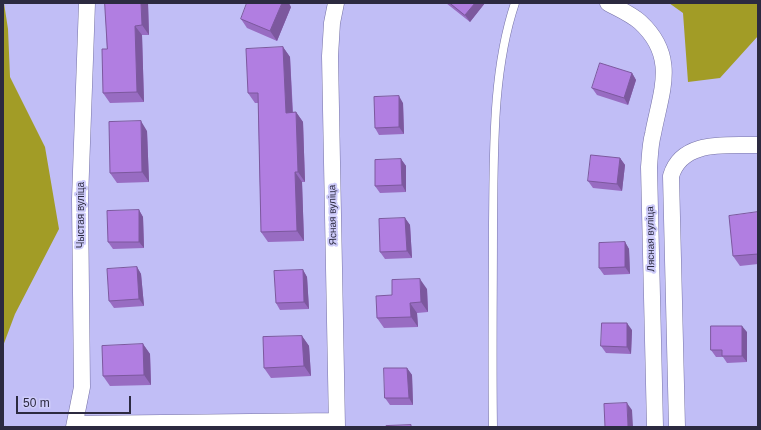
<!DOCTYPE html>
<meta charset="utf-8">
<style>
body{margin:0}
#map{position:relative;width:761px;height:430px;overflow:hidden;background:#c1bef6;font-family:Arial,sans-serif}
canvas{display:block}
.frame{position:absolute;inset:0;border:4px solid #2c2a40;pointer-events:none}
.scale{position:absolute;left:16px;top:396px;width:115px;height:18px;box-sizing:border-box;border:2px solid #2c2a40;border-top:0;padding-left:5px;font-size:12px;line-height:14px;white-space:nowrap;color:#2c2a40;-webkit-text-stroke:3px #ceccfa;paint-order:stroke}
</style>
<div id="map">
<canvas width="761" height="430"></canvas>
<div class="frame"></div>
<div class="scale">50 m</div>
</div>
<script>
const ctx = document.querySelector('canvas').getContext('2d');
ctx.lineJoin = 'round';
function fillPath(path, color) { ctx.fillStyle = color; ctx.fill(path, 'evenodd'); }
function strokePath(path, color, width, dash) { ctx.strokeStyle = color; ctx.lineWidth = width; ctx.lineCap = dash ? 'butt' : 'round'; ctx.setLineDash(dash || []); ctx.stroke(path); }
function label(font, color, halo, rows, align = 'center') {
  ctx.font = font + ' Arial,sans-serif'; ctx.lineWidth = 4; ctx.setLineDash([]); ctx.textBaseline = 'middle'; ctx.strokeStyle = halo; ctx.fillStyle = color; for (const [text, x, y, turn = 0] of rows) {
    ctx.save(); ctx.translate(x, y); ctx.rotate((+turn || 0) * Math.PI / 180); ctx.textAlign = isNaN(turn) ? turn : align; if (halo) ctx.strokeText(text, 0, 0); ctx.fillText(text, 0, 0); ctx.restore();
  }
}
const green = new Path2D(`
 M4,3L8,29L10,77L45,147L59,229L15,314L3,346Z
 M669,3H758V36L720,78L688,82L683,13Z`);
const service = new Path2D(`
 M493,427C492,359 493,291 493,223C494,152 492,71 515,3`);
const minor = new Path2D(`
 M336,3L332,23L330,56L337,427
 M608,3C619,9 631,14 640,22C678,57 661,91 653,134C650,145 650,156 649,167L655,427
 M75,424L337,421
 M74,427L82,387L80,199L87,3
 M677,427L671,176C682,139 727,146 758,145`);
const wall = new Path2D(`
 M105,3H148L149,35H142L144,102L110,103L103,93L107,49Z
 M446,3H485L470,22Z
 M291,7L277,41L247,28L241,19Z
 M283,47L290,57L293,112H296L303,122L305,182H302L304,241L268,242L261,232L258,103H255L248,93Z
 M632,73L636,80L628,105L597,95L592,88Z
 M403,103L404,134L379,135L375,128Z
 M147,131L149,182L117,183L110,173Z
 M620,158L625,165L622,191L593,188L588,181Z
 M401,159L406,166V192L380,193L375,186Z
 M139,210L143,217L144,248L113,249L108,242Z
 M758,212V264L740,266L733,256Z
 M405,218L410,225L412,258L385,259L380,252Z
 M625,242L629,249L630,274L604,275L599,268Z
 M137,267L141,274L144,306L114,308L109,301Z
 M303,270L307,277L309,309L280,310L276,303Z
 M427,289L428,312L417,313L418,327L384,328L377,318L392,295Z
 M632,330L631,354L606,353L601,346Z
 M747,332V362L727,363L723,357H716L711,350Z
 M302,336L309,346L311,376L271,378L264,368Z
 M143,344L150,354L151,385L110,386L103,376Z
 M407,368L412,375L413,405H390L385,398Z`);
const shadedWall = new Path2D(`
 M141,3H148L149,35L142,25Z
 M282,3H289L291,7L277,41L270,31Z
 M475,3H485L470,22L465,15Z
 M135,26L142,35L144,102L137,92Z
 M283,47L290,57L293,123L286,113Z
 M632,73L636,80L628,105L624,98Z
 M399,96L403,103L404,134L399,127Z
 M296,112L303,122L305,182L298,172Z
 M141,121L147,131L149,182L142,172Z
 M620,158L625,165L622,191L617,184Z
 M401,159L406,166V192L402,185Z
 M295,172L302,182L304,241L297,231Z
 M139,210L143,217L144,248L139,242Z
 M405,218L410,225L412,258L407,251Z
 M625,242L629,249L630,274L625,267Z
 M137,267L141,274L144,306L139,299Z
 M303,270L307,277L309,309L304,302Z
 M420,279L427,289L428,312L421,302Z
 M410,303L417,313L418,327L411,317Z
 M627,323L632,330L631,354L627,347Z
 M742,326L747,332V362L742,356Z
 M302,336L309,346L311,376L304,366Z
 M143,344L150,354L151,385L144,375Z
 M407,368L412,375L413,405L409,398Z
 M627,403L632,410L633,427H628Z`);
const building = new Path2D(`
 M105,3H141L142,25L135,26L137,92L103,93L102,49H107Z
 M247,3H282L270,31L241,19Z
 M450,3H475L465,15Z
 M283,47L286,113L296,112L298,172H295L297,231L261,232L258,93H248L246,49Z
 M600,63L632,73L624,98L592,88Z
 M399,96V127L375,128L374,97Z
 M141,121L142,172L110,173L109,122Z
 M591,155L620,158L617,184L588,181Z
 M401,159L402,185L375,186V160Z
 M139,210V242H108L107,211Z
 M758,212V254L733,256L729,216Z
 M405,218L407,251L380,252L379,219Z
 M625,242V267L599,268V243Z
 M137,267L139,299L109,301L107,269Z
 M303,270L304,302L276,303L274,271Z
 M420,279L421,302L410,303L411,317L377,318L376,296L392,295V280Z
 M602,323H627V347L601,346Z
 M711,326H742V356H722V350H711Z
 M302,336L304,366L264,368L263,337Z
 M143,344L144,375L103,376L102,346Z
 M384,368H407L409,398H385Z
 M627,403L628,427H605L604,404Z
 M411,425V427H386V426Z`);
const streetNames = [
 ["Чыстая вуліца",81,215,-90],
 ["Ясная вуліца",333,215,-91],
 ["Лясная вуліца",651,239,-91]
];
fillPath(green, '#a29c26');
strokePath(service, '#7672a6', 9);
strokePath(minor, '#7672a6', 17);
strokePath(service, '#fff', 8);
strokePath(minor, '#fff', 16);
fillPath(wall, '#986cc2');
fillPath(shadedWall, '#7c589e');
fillPath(building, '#b17ee1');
strokePath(building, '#7c589e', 1);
label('10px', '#2c2a40', '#ceccfa', streetNames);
</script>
